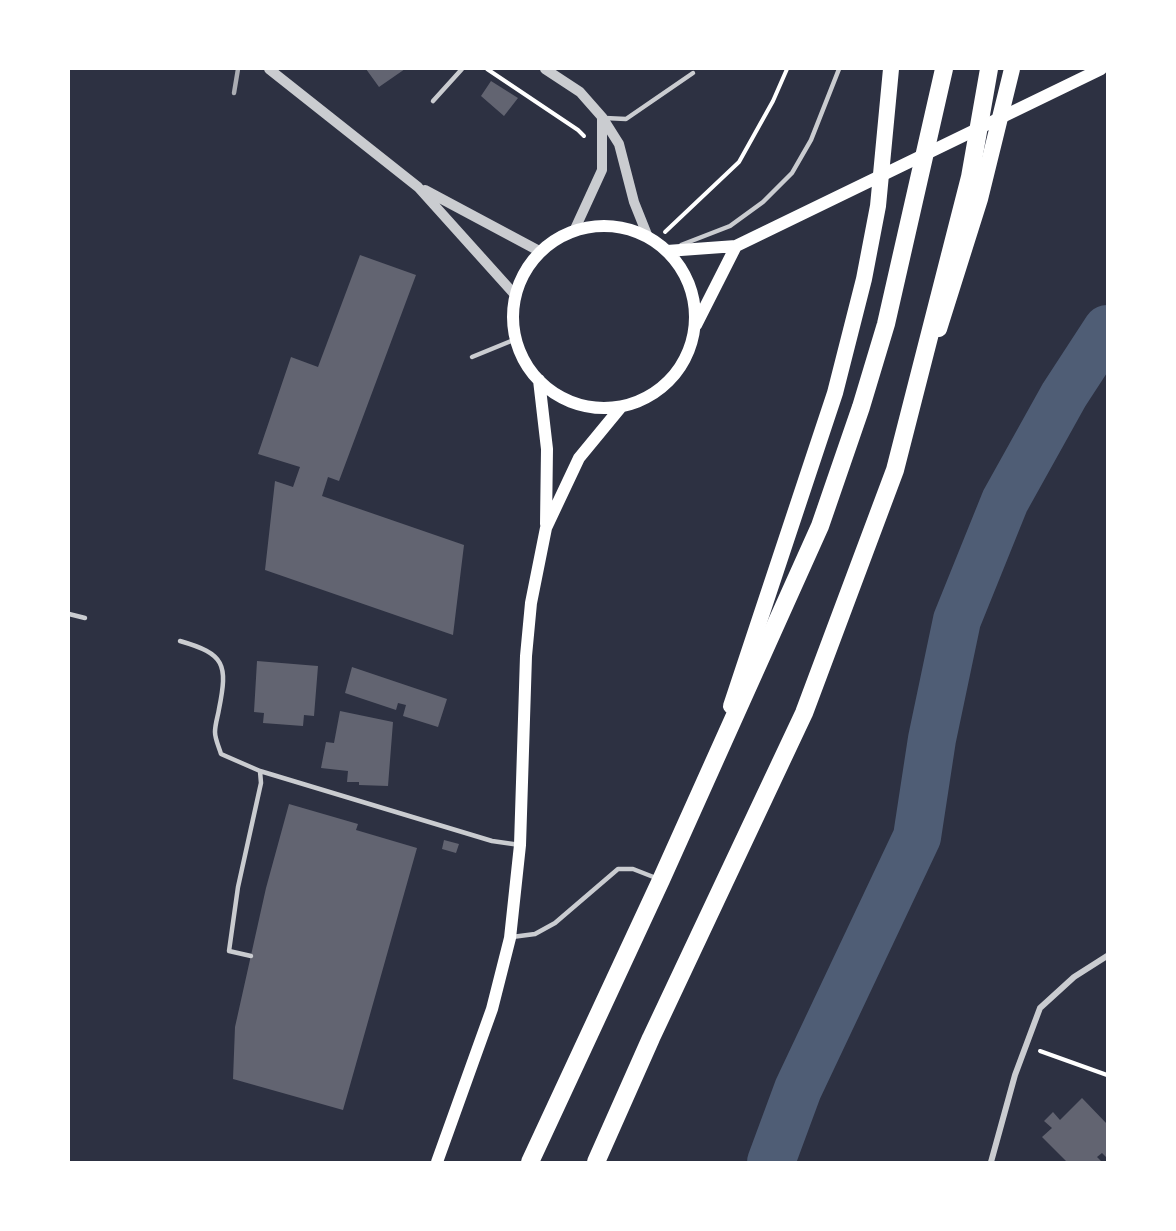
<!DOCTYPE html>
<style>
body{margin:0}
#map{position:relative;width:1176px;height:1231px;overflow:hidden;background:#2d3142;font-family:"DM Sans",sans-serif}
canvas{display:block}
.frame{position:absolute;inset:0;border:70px solid #fff;pointer-events:none}
</style>
<div id="map">
<canvas width="1176" height="1231"></canvas>
<div class="frame"></div>
</div>
<script>
const ctx = document.querySelector('canvas').getContext('2d');
ctx.lineJoin = 'round';
function strokePath(path, color, width, dash) { ctx.strokeStyle = color; ctx.lineWidth = width; ctx.lineCap = dash ? 'butt' : 'round'; ctx.setLineDash(dash || []); ctx.stroke(path); }
function fillPath(path, color) { ctx.fillStyle = color; ctx.fill(path, 'evenodd'); }
const river = new Path2D(`
 M771,1162L798,1089L917,837L932,739L957,620L1005,501L1064,395L1107,329`);
const building = new Path2D(`
 M366,69H405L379,87Z
 M491,81L518,98L504,116L481,96Z
 M360,255L416,275L339,481L328,477L322,496L464,545L453,635L265,570L275,481L293,487L300,467L258,454L291,357L318,367Z
 M257,661L318,666L314,716L304,715L303,726L263,723L264,713L254,712Z
 M352,667L447,699L438,727L403,716L406,705L398,703L396,710L345,693Z
 M340,711L393,722L388,786L359,785V782H347L348,771L321,768L326,742L334,743Z
 M289,804L358,824L356,830L417,848L343,1110L233,1079L235,1027L266,888Z
 M444,840L459,844L456,853L442,849Z
 M1082,1098L1107,1124V1156L1106,1157L1102,1153L1097,1157L1101,1161L1100,1162H1067L1042,1137L1052,1128L1044,1121L1053,1112L1060,1120Z`);
const path = new Path2D(`
 M487,69L578,130L584,136
 M665,232L739,162L773,101L787,69
 M1040,1051L1107,1075`);
const service = new Path2D(`
 M433,101L462,69
 M605,118L626,119L693,73
 M681,245L730,226L763,202L792,173L811,140L839,69
 M472,357L516,339
 M69,614L85,618
 M180,641C225,654 228,664 219,709C218,716 215,724 215,732C215,739 219,747 221,754L260,771L492,841L520,845
 M512,937L535,934L555,923L618,869H633L656,878
 M251,956L229,951L238,887L261,783L260,771`);
const minor = new Path2D(`
 M991,1162L1015,1075L1040,1008L1074,977L1107,956`);
const tertiary = new Path2D(`
 M269,69L418,187L516,296
 M545,69L580,92L602,117L619,144L634,202L648,237
 M425,190L541,252
 M574,231L602,170V117`);
const secondary = new Path2D(`
 M513 317a91 91 0 1 1 182 0a91 91 0 1 1-182 0Z
 M667,251L736,246L1101,69
 M696,325L736,246
 M539,380L547,449L546,524
 M437,1162L492,1009L510,938L520,845L526,656L531,603L546,528L579,458L621,407`);
const trunk = new Path2D(`
 M939,329L980,199L1012,69
 M731,706L835,393L864,279L878,206L891,69`);
const motorway = new Path2D(`
 M530,1162L661,880L820,526L861,407L886,324L944,69
 M596,1162L651,1038L804,713L895,470L970,177L989,69`);
const rail = new Path2D(`
 M234,93L238,69`);
strokePath(river, '#4f5d75', 48);
fillPath(building, '#626471');
strokePath(path, '#fff', 4);
strokePath(service, '#caccd0', 4.5);
strokePath(minor, '#caccd0', 6);
strokePath(tertiary, '#caccd0', 10);
strokePath(secondary, '#fff', 12);
strokePath(trunk, '#fff', 16);
strokePath(motorway, '#fff', 18);
strokePath(rail, '#abadb3', 4.5);
</script>
